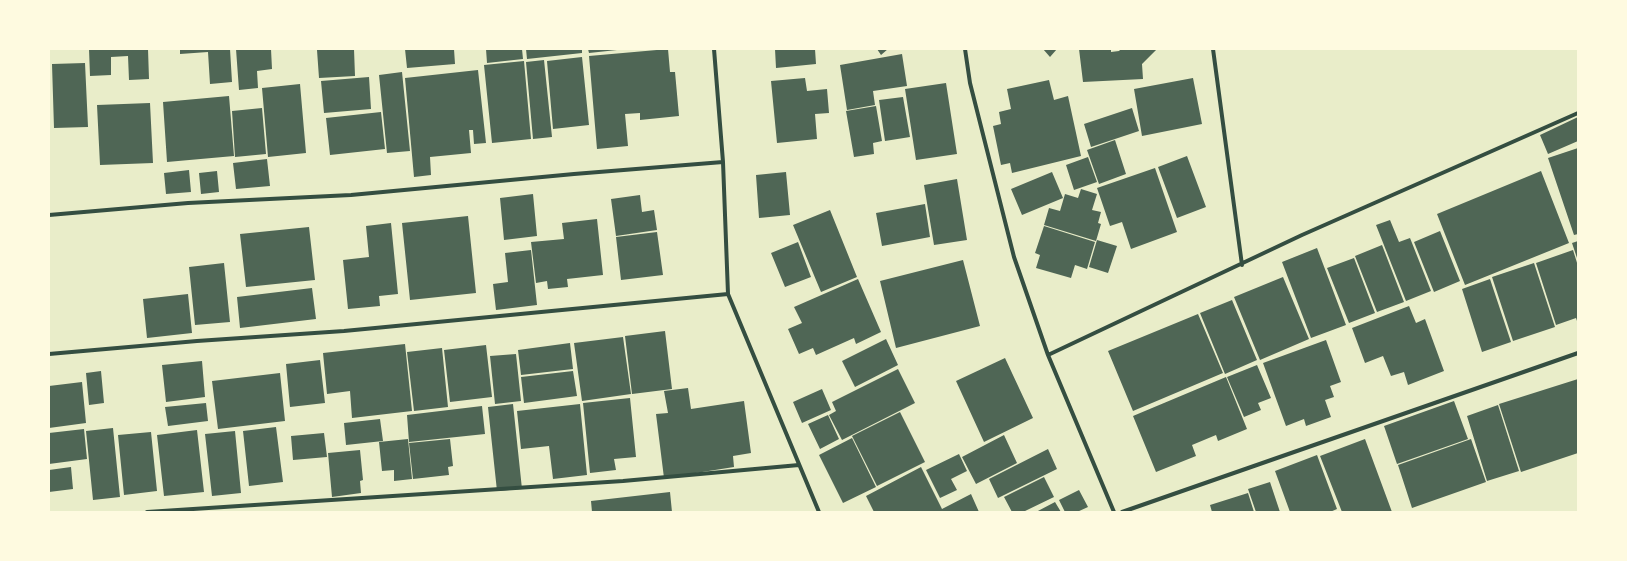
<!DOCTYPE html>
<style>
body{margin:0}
#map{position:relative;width:1627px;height:561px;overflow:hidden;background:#e9edc9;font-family:"Alegreya Sans",sans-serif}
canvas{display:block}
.frame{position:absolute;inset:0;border:50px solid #fefae0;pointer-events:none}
</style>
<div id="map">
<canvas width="1627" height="561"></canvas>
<div class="frame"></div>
</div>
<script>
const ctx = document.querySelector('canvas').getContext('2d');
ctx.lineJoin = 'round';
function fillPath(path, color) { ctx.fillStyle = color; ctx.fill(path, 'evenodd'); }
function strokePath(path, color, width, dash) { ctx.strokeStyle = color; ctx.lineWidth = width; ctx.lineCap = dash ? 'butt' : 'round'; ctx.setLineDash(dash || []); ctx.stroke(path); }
const building = new Path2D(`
 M89,49H148L149,79L129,80L128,56L111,57V75L90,76Z
 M180,49H230L232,82L210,84L208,52L180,54Z
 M236,49H271L272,69L257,71L258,88L239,90Z
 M354,49L355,76L319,78L317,50Z
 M405,49H454L455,64L407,68Z
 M486,49H522L523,59L487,63Z
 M526,49H582V53L527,59Z
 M588,49H617V50L589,53Z
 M668,49L670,72H675L679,116L640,120V113L625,114L628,146L597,149L589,56Z
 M775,49H815L816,64L776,68Z
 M877,49H888L881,55Z
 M1043,49H1057L1050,57Z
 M1079,49H1111V52L1119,51L1121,49H1157L1142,64L1143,79L1083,82Z
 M902,54L907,86L873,91L875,105L847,110L840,65Z
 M582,57L589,125L553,129L547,61Z
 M544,60L552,137L533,139L526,62Z
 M524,61L531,139L492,143L484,65Z
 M85,63L88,127L54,128L52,64Z
 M478,70L486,143L474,144L473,130H469L471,153L430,157L431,175L414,177L405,78Z
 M402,72L410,151L387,153L379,75Z
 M369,77L371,109L324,113L321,81Z
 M805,78L807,91L827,89L829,113L815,114L817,139L777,143L771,81Z
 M1193,78L1202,124L1142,136L1134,89Z
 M1049,80L1054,100L1068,96L1081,156L1012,173L1010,163L1001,165L993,126L1001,124L999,112L1011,109L1007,89Z
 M946,83L957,154L916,160L905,89Z
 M300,84L306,153L268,157L262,88Z
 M229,96L234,156L167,162L163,102Z
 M903,97L910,137L885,141L879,100Z
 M150,103L153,163L100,165L97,105Z
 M876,106L882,141L873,143L874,154L854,157L846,111Z
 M262,108L266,154L235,157L232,111Z
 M1132,108L1139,131L1091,147L1084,124Z
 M381,112L385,149L330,155L326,118Z
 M1578,117V141L1548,154L1540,135Z
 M1115,140L1126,174L1099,184L1087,150Z
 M1578,148V234L1574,235L1548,158Z
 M1187,156L1206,207L1177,218L1158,167Z
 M1088,157L1097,182L1074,190L1066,165Z
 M267,159L270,186L236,189L233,163Z
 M1155,168L1177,232L1131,249L1122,222L1110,226L1097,188Z
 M189,170L191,192L166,194L164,173Z
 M217,171L219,192L201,194L199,173Z
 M1541,171L1569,243L1465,285L1437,214Z
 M786,172L790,215L759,218L756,175Z
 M1052,172L1063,198L1022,215L1011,189Z
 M957,179L967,240L934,245L924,185Z
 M1081,189L1097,194L1092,210L1101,212L1098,223L1101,224L1096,241L1044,225L1049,208L1060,211L1065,194L1078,198Z
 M533,194L537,236L504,240L500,198Z
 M640,195L642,212L654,210L657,230L616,236L611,199Z
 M925,204L930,237L882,246L876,213Z
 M830,210L857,277L821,292L793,225Z
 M468,216L476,293L410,300L402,223Z
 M597,219L603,275L567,279L568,287L548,289L547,281L536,283L531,242L564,239L562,223Z
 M1390,220L1399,242L1410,238L1431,291L1406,301L1376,225Z
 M391,223L398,294L379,296L380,306L348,309L343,260L369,257L366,226Z
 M1044,226L1095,242L1087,269L1075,265L1071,278L1036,268L1040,255L1035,253Z
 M309,227L315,280L246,287L240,234Z
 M1440,231L1460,281L1434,292L1414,242Z
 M657,232L663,275L621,280L616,237Z
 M1097,240L1117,246L1108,273L1089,267Z
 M1578,241V261L1572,243Z
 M798,242L811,277L785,287L771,253Z
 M1382,245L1404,302L1377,312L1355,256Z
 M1317,248L1346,325L1311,338L1282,262Z
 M531,250L537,305L496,310L493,284L508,282L505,253Z
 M1573,250L1578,266V324L1576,318L1556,325L1536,263Z
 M1354,258L1375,313L1349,323L1327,268Z
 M963,260L980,326L896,348L880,281Z
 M224,263L230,322L195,325L189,267Z
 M1534,263L1555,327L1513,341L1492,277Z
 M1283,277L1309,339L1260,360L1234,297Z
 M858,279L881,332L856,344L854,338L816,355L813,348L799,354L788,329L802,323L794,307Z
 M1490,279L1511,342L1482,352L1462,289Z
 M312,288L316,319L240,328L237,297Z
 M188,294L192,333L147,338L143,299Z
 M1232,300L1257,360L1225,374L1200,313Z
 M1409,306L1416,323L1425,319L1444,371L1408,385L1404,372L1391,376L1383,356L1365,363L1352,328Z
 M1198,314L1223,373L1133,411L1108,351Z
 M665,331L672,389L632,394L625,336Z
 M623,337L631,394L582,401L574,343Z
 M886,339L898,365L855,387L842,361Z
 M1326,340L1341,382L1330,386L1334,397L1325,400L1331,417L1306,426L1304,419L1286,426L1263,363Z
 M570,343L573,369L521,375L518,350Z
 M405,344L412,411L352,418L350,391L327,394L323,353Z
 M486,345L492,397L450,402L444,350Z
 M442,348L448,407L414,411L407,352Z
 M516,354L521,401L495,404L490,356Z
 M1005,358L1033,418L984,442L956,381Z
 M320,360L325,403L290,407L286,364Z
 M202,361L205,397L166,402L162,365Z
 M1257,365L1271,398L1258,403L1261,410L1244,417L1227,377Z
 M898,369L915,403L842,440L829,415L836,411L832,402Z
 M101,371L104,403L89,405L86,373Z
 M573,371L577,396L524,403L521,377Z
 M280,373L285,421L218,429L212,381Z
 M1226,377L1247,429L1218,441L1216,435L1192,445L1196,456L1156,472L1133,416Z
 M1578,379V453L1521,472L1499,404Z
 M82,382L86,423L49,428V386Z
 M688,388L691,409L744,401L751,453L733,456L734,467L664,478L656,414L668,413L664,391Z
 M822,389L831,410L802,423L793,402Z
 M630,398L636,457L614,459L616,470L590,473L583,403Z
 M1454,401L1468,439L1397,464L1384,426Z
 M206,403L208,421L168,426L165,407Z
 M513,404L522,489L497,491L488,407Z
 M580,404L587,475L553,479L549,446L521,449L517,411Z
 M1498,405L1519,471L1487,481L1467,416Z
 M482,406L485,434L409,442L407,415Z
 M900,412L925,462L877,486L852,436Z
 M828,415L839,439L820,449L808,424Z
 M380,419L383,441L346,445L344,423Z
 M276,427L283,482L249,486L243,431Z
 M113,428L120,497L93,500L86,431Z
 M84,429L87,459L49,464V433Z
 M197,430L204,492L164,496L157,435Z
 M235,431L241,493L212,496L205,434Z
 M151,432L157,491L124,495L118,435Z
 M324,433L327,457L293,460L291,436Z
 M1004,435L1017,463L976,484L962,457Z
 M852,438L876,487L843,503L819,455Z
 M408,439L412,479L394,481V470L382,471L379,442Z
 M450,439L453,466L448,467L449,475L413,479L409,443Z
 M1365,439L1392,512H1342L1320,456Z
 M1471,439L1486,482L1412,508L1398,465Z
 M1048,449L1057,469L998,498L989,479Z
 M360,450L363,480L360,481L361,493L332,497L328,453Z
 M959,454L967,471L951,479L957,490L940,498L926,470Z
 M1317,455L1337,509L1330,512H1290L1275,471Z
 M71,467L73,489L49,492V470Z
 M921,467L942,509L971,494L979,512H874L866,496Z
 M1044,477L1054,497L1023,512H1012L1004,497Z
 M1270,482L1280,512H1256L1248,489Z
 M1079,490L1088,507L1077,512H1065L1059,500Z
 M670,492L672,512H592L591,501Z
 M1248,493L1254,512H1212L1210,505Z
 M1055,502L1061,512H1036Z`);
const minor = new Path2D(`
 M714,49L723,162L728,294L819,512
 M965,49L970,83L1014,257L1048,355L1114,512
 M1213,49L1242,265
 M49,215L188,203L351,195L574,174L723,162
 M49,354L197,341L344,331L728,294
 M1048,355L1302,235L1578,113
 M147,512L623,481L799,465
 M1122,512L1578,353`);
fillPath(building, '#4f6655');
strokePath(minor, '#344e41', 4);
</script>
